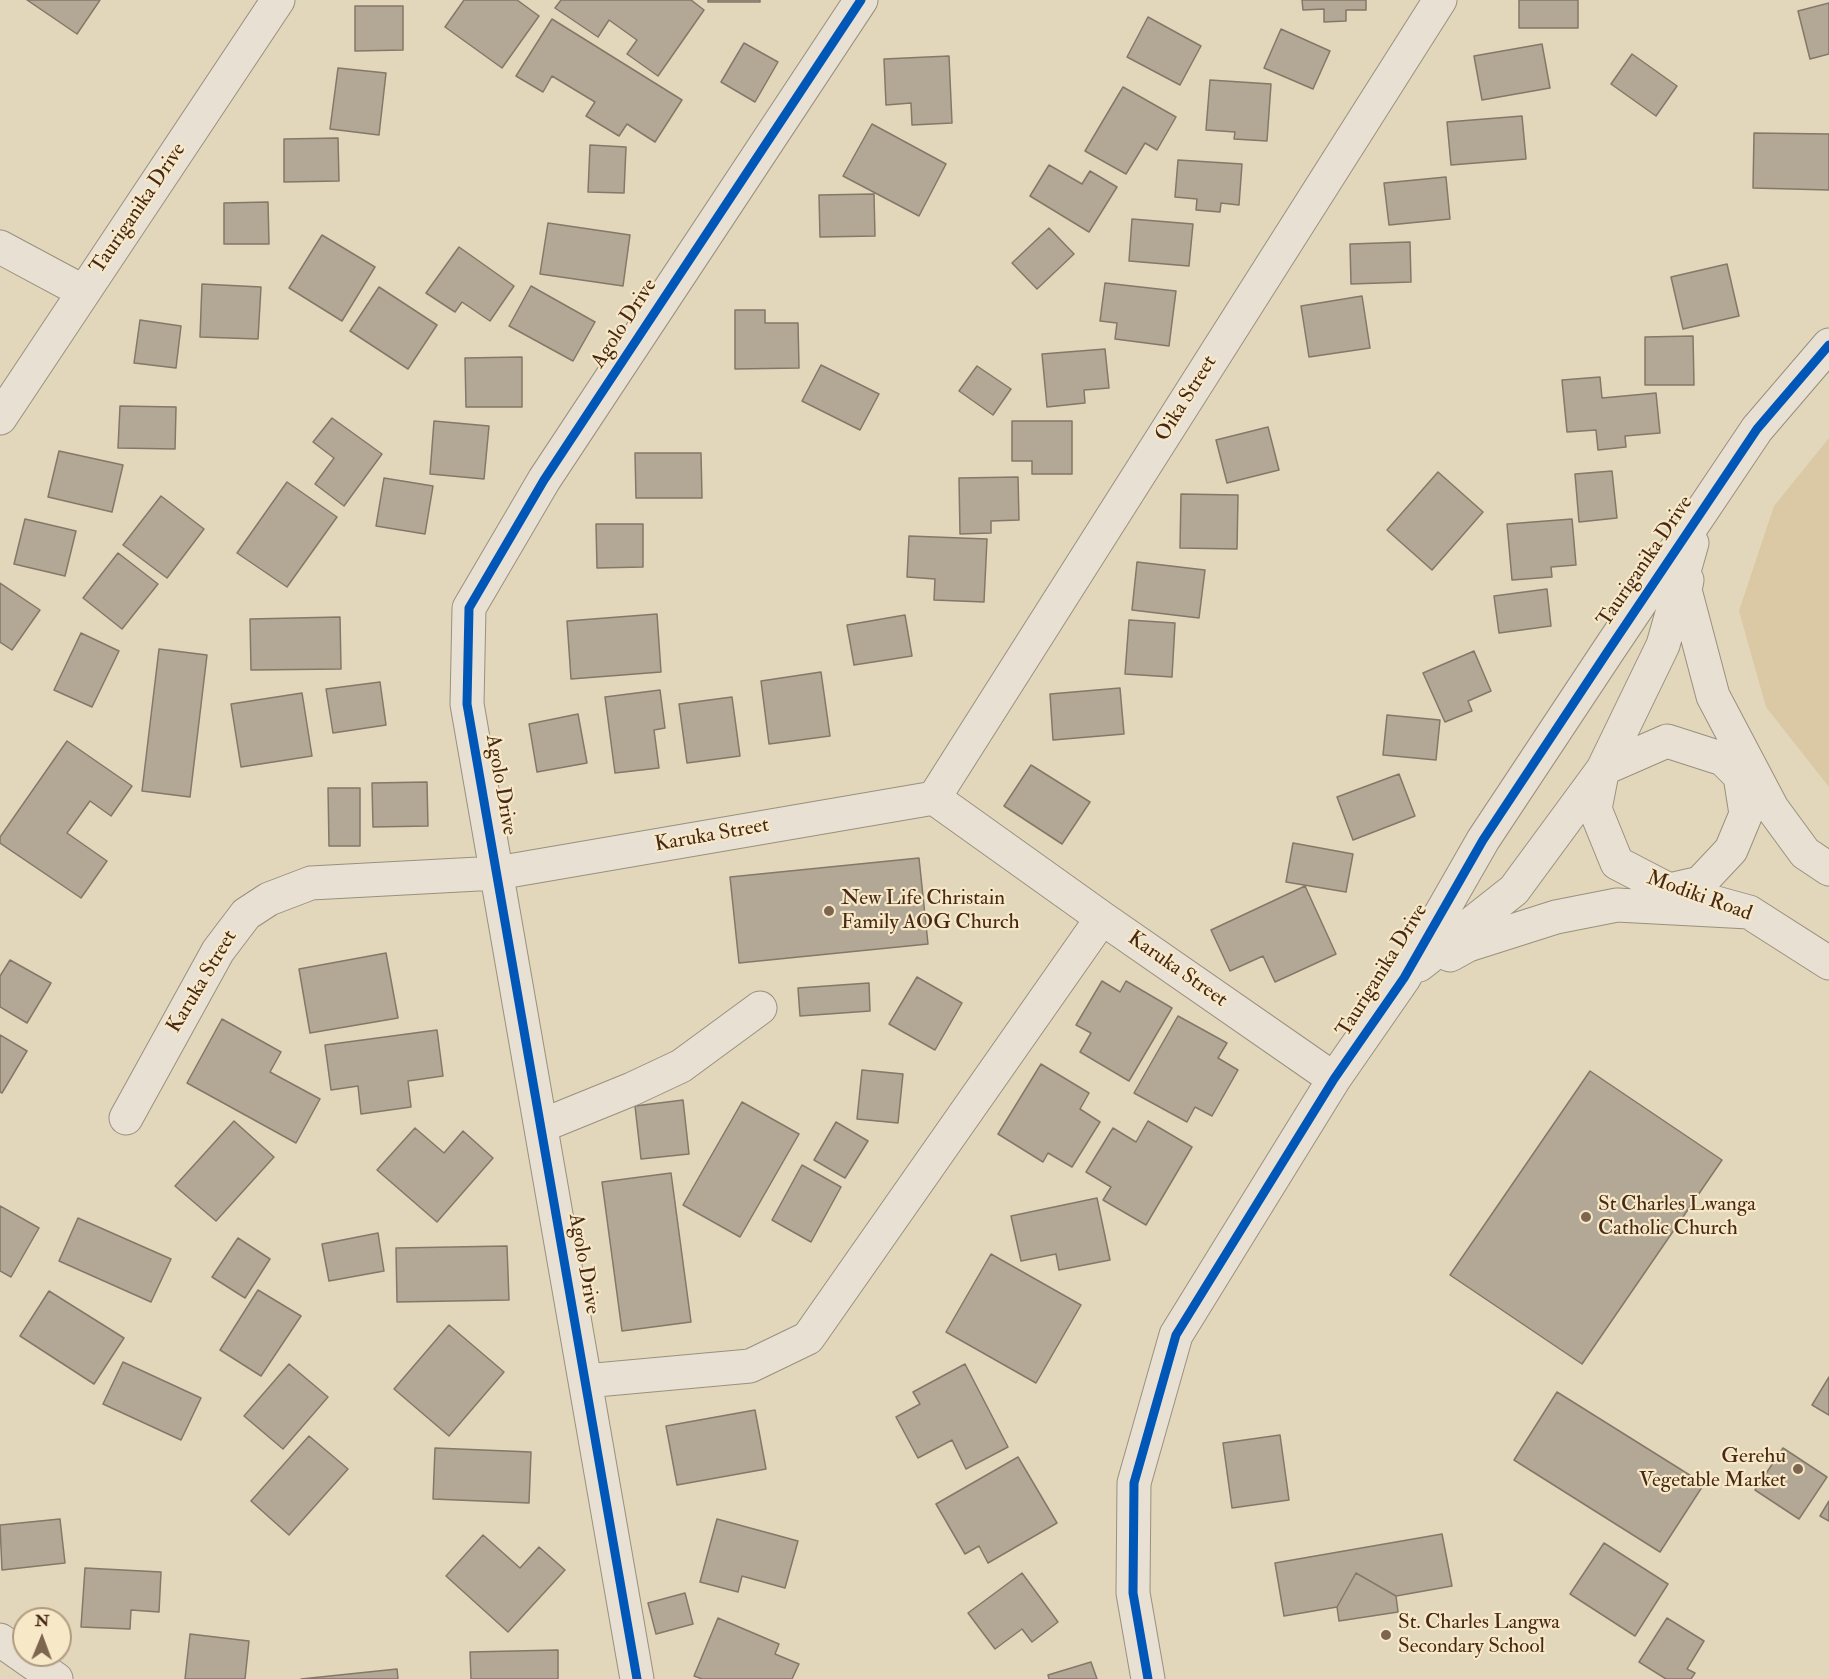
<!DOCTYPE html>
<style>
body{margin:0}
#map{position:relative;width:1829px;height:1679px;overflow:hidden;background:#e2d6bb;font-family:"IM FELL Double Pica",serif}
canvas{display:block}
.north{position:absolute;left:12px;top:1607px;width:60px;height:60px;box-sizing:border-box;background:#f7e8c8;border:2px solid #b19b80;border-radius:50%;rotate:1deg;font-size:16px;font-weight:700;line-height:24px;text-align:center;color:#472815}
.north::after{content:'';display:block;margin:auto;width:21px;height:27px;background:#7d654f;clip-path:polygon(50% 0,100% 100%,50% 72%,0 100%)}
</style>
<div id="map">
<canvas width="1829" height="1679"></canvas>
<div class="north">N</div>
</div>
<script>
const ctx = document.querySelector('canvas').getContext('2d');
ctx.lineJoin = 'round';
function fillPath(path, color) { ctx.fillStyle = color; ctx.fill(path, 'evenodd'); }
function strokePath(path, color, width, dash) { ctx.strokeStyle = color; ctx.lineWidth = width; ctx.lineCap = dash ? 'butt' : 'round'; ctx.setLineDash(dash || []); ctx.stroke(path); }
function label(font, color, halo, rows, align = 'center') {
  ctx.font = font + ' "IM FELL Double Pica",serif'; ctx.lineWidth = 4.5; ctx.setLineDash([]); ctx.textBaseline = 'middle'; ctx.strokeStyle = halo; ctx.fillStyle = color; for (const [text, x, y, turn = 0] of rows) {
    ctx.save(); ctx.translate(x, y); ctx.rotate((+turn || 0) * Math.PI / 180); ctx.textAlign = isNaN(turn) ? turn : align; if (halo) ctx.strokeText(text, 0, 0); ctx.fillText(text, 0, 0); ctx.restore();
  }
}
const green = new Path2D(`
 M1829,438V787L1766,707L1739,611L1774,506Z`);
const building = new Path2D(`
 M27,0H100L77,34Z
 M464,0H517L539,16L502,68L445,27Z
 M561,0H691L704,10L658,76L627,54L637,40L609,20L598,37L555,8Z
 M708,0H760V2H708Z
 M1302,0H1366V10H1346V21L1324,22V9L1303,10Z
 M1519,0H1578V28H1519Z
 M1829,3V54L1810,59L1798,11Z
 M355,6H403V50L355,51Z
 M1148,17L1201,46L1180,85L1127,57Z
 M552,19L682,100L655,142L627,124L619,136L586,116L595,102L552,76L543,92L516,76Z
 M1281,29L1330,51L1313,89L1264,68Z
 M744,43L778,62L755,102L721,82Z
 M1542,44L1550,88L1482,100L1474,56Z
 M1632,54L1677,86L1656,116L1611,84Z
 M949,56L952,123L912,125L911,103L886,105L884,59Z
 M338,68L386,73L379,135L330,129Z
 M1210,80L1271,84L1267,141L1234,139L1235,132L1206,130Z
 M1123,87L1176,117L1157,150L1145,143L1126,174L1085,151Z
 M1522,116L1526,159L1451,165L1447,122Z
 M872,124L946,164L919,216L843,176Z
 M1754,133L1829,134V190L1753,188Z
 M338,138L339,181L284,182V139Z
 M590,145L626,147L624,193L588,192Z
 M1178,160L1242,164L1239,205L1221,203L1220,212L1196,210L1197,199L1175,197Z
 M1049,165L1082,184L1090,171L1117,187L1089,232L1030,196Z
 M1446,177L1450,219L1389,225L1384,183Z
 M874,194L875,236L820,237L819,195Z
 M268,202L269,244H224V203Z
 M1132,219L1193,224L1189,266L1129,261Z
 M548,223L630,235L623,286L540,274Z
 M1049,228L1074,254L1037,289L1012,263Z
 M322,235L375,267L342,321L289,288Z
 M1410,242L1411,282L1351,284L1350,244Z
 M459,247L514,286L490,321L462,302L455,312L426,293Z
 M1727,264L1739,316L1683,329L1671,277Z
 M1105,283L1176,291L1169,346L1115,339L1117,323L1100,321Z
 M202,284L261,287L258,339L200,337Z
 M531,286L595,322L573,361L509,326Z
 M379,287L437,325L408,369L350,331Z
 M1362,296L1370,348L1309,357L1301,306Z
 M735,310H765V323H798L799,368L735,369Z
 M140,320L181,326L176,368L134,363Z
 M1693,336L1694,385H1645V337Z
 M1105,349L1109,388L1084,390L1085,403L1047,407L1042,354Z
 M522,357V407H466L465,358Z
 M821,365L879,394L860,430L802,401Z
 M977,366L1011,389L993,415L959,391Z
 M1600,377L1602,398L1656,393L1660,433L1625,436L1626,447L1598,450L1596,430L1567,432L1562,380Z
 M120,406L176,407L175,449L118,448Z
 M332,418L382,454L344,506L315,484L334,458L313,442Z
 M434,421L489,426L484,479L430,474Z
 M1012,421H1072V474H1032V461H1012Z
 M1268,427L1279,470L1227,483L1216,440Z
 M59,451L123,465L112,512L48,497Z
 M635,453H701L702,498H636Z
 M1612,471L1617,518L1579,522L1575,474Z
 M1438,472L1483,512L1432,570L1387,530Z
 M1018,477L1019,520L991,521V533L960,534L959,478Z
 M384,478L433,486L425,534L376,526Z
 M287,482L337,517L287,587L237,553Z
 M1181,494L1238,495L1237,549L1180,548Z
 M161,496L204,529L167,578L123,545Z
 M25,519L76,531L65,576L14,564Z
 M1572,519L1576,565L1551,567L1552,577L1512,580L1507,524Z
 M596,524H643V567L597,568Z
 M909,536L987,539L984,602L934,600L935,579L907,577Z
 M118,553L158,584L122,629L83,598Z
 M1137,562L1205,570L1199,618L1132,610Z
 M0,583L40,610L12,650L0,642Z
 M1547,589L1551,626L1499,633L1494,596Z
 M657,614L661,672L571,679L567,621Z
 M905,615L912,656L854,665L847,625Z
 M340,617L341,669L251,670L250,619Z
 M1129,620L1175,623L1172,677L1125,674Z
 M81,633L119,651L92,707L54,690Z
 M159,649L207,655L190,797L142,791Z
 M1474,651L1491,691L1468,701L1472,711L1445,722L1423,673Z
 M821,672L830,736L769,744L761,681Z
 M380,682L386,725L333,733L326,689Z
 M1120,688L1124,734L1053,740L1050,694Z
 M660,690L665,728L654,730L659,768L615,773L605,697Z
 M302,693L312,756L241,767L231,704Z
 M732,697L740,756L687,763L679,704Z
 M578,714L587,763L537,772L529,724Z
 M1387,715L1440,720L1436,760L1383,755Z
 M67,741L132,786L111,816L90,801L67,833L107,861L81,898L0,843V837Z
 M1031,765L1090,802L1062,844L1004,806Z
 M1399,774L1415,816L1353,840L1337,797Z
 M427,782L428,826L373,827L372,783Z
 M328,788H360V846H329Z
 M1293,843L1353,854L1346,892L1286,882Z
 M919,858L928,944L739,963L730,877Z
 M1305,886L1336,954L1275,982L1263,956L1230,971L1211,930Z
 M386,953L398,1018L310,1033L299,969Z
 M10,960L51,983L27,1023L0,1007V976Z
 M917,977L962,1003L935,1050L889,1024Z
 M1102,981L1120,992L1126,981L1172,1008L1129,1081L1080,1052L1091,1033L1076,1025Z
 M869,983L870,1011L800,1016L798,988Z
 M1178,1016L1227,1043L1218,1058L1238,1070L1212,1116L1195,1107L1187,1122L1134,1093Z
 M222,1019L281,1052L270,1072L320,1099L296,1143L187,1083Z
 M437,1030L443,1076L408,1081L411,1107L361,1114L358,1086L331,1090L325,1045Z
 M0,1035L27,1051L2,1093L0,1092Z
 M1041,1064L1089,1093L1080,1109L1100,1122L1072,1167L1048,1153L1043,1162L998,1134Z
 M862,1070L903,1074L898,1123L857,1119Z
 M1590,1071L1722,1160L1582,1364L1450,1275Z
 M683,1100L689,1154L641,1159L635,1106Z
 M742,1102L799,1134L740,1237L683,1205Z
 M234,1121L274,1157L216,1221L175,1186Z
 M1148,1121L1192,1147L1146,1225L1103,1200L1111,1187L1086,1172L1113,1128L1136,1142Z
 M836,1122L868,1141L845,1178L814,1160Z
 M415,1128L444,1153L463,1131L493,1158L437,1222L377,1170Z
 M802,1165L841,1187L811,1242L772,1220Z
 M671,1173L691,1322L622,1331L602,1182Z
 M1097,1198L1110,1260L1059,1270L1056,1254L1021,1261L1011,1216Z
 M0,1206L39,1228L11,1277L0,1271Z
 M78,1218L171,1259L151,1302L59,1261Z
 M378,1233L384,1271L329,1281L322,1244Z
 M238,1238L270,1259L245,1298L212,1277Z
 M507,1246L509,1300L397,1302L396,1248Z
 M991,1254L1081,1305L1036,1383L946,1332Z
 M258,1290L301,1316L261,1376L220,1350Z
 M49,1291L124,1338L94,1384L20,1336Z
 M449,1325L504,1372L449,1436L394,1389Z
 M123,1362L201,1398L181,1440L103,1404Z
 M289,1364L328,1397L283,1449L244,1416Z
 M965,1364L1008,1447L966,1469L952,1440L918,1458L896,1417L920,1404L913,1392Z
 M1829,1377V1415L1812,1405Z
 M1557,1392L1704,1484L1660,1552L1514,1460Z
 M755,1410L766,1469L677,1485L666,1426Z
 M1280,1435L1289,1500L1232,1508L1223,1443Z
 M309,1436L348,1469L289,1535L251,1501Z
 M435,1448L531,1452L529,1503L433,1499Z
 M1783,1448L1827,1477L1799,1519L1755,1490Z
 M1018,1457L1057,1523L988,1563L979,1546L965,1554L936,1504Z
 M1829,1501V1521L1820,1516Z
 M60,1519L65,1563L2,1570L0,1525Z
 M717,1519L798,1541L785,1588L742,1576L738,1592L700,1582Z
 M1442,1534L1452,1586L1396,1596L1356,1573L1337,1607L1284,1616L1275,1563Z
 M483,1535L520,1568L539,1547L565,1570L508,1632L446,1576Z
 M1604,1543L1668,1584L1635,1636L1570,1594Z
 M85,1568L161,1572L159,1612L131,1610L130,1629L81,1627Z
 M1022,1573L1058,1622L1032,1642L1022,1629L995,1649L968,1613Z
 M1356,1573L1396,1596L1398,1612L1339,1621L1337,1607Z
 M685,1593L693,1624L656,1634L648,1603Z
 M718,1618L779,1644L775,1654L799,1664L792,1679H702L694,1676Z
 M1667,1618L1704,1641L1687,1669L1695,1673L1691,1679H1666L1639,1662Z
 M190,1634L249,1641L245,1679H185Z
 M558,1650V1679H471L470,1652Z
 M1091,1662L1097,1679H1049L1048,1675Z
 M397,1669L398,1679H301Z`);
const minor = new Path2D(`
 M0,247L84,292
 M0,418L278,0
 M1687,580L1685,590L1713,696L1772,808
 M1603,769L1667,741L1723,759L1772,808L1805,853L1829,869
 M1602,773L1595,809L1617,863L1669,890L1749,912L1829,963
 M934,798L1440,0
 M1669,890L1700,883L1731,850L1746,814L1740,776
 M1450,955L1468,945L1556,917L1617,905L1749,912
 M1419,965L1514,890L1603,769L1663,645L1692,543
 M126,1118L218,951L246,914L269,899L311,883L497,873L934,798L1102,918L1334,1079
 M541,1126L632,1089L681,1066L760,1008
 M585,1381L750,1366L808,1338L1102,918
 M0,1640L56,1679
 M637,1679L467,704L469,608L544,480L861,0
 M1148,1679L1133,1593L1134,1483L1176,1335L1334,1079L1404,978L1483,840L1610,648L1757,429L1829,345`);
const cycleway = new Path2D(`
 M637,1679L467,704L469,608L544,480L861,0
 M1148,1679L1133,1593L1134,1483L1176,1335L1334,1079L1404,978L1483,840L1610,648L1757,429L1829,345`);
const markers = [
 [829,911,6,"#7d654f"],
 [1586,1217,6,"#7d654f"],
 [1798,1469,6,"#7d654f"],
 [1386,1635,6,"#7d654f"]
];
const streetNames = [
 ["Tauriganika Drive",139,209,-56],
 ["Agolo Drive",625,324,-57],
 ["Oika Street",1187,399,-58],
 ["Tauriganika Drive",1646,562,-56],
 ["Agolo Drive",500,785,80],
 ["Karuka Street",712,836,-10],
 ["Modiki Road",1699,897,20],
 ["Karuka Street",1177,970,35],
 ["Tauriganika Drive",1383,971,-58],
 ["Karuka Street",203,982,-59],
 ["Agolo Drive",583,1264,80]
];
const poiNames = [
 ["New Life Christain",841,899],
 ["Family AOG Church",841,923],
 ["St Charles Lwanga",1598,1205],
 ["Catholic Church",1598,1229],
 ["Gerehu",1786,1457,"right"],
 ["Vegetable Market",1786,1481,"right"],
 ["St. Charles Langwa",1398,1623],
 ["Secondary School",1398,1647]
];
fillPath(green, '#dbc8a4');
fillPath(building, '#b3a895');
strokePath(building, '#847868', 1.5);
strokePath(minor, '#9a907e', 35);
strokePath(minor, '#e7e0d3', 33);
strokePath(cycleway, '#0057b8', 9);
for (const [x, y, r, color] of markers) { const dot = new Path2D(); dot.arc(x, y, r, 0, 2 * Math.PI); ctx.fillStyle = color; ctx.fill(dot); strokePath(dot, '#f7e8c8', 2); }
label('21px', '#472815', '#f7e8c8', streetNames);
label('21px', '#472815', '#f7e8c8', poiNames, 'left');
</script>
